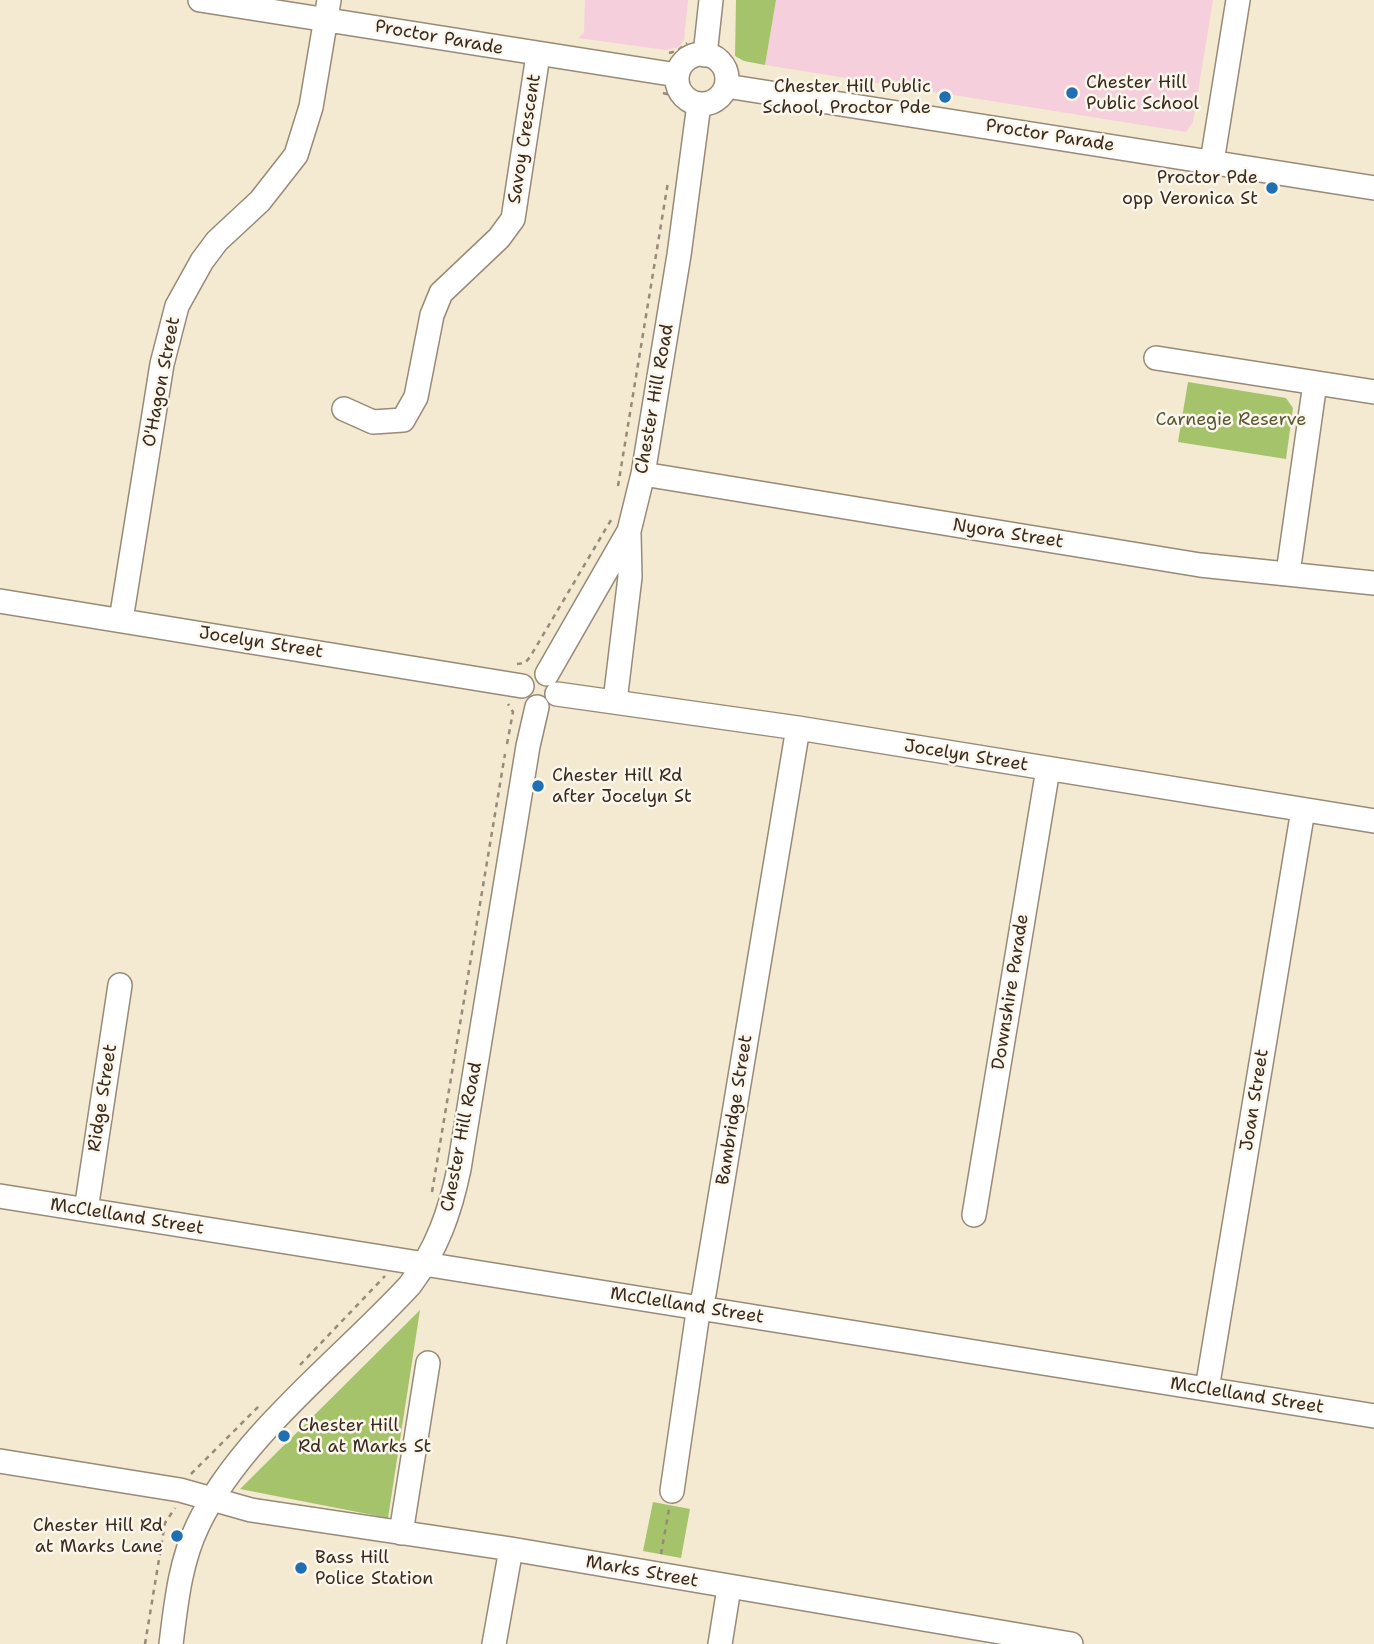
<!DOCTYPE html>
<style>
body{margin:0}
canvas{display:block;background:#f4e9d1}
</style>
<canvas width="1374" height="1644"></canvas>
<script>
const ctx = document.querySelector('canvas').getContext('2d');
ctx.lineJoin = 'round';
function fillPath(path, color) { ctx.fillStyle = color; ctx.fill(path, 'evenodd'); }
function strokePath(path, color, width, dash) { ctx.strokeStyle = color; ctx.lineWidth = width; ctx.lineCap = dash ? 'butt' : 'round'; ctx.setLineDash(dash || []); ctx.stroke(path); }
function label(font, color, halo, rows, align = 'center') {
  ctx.font = font + ' "Shantell Sans",sans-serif'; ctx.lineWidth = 5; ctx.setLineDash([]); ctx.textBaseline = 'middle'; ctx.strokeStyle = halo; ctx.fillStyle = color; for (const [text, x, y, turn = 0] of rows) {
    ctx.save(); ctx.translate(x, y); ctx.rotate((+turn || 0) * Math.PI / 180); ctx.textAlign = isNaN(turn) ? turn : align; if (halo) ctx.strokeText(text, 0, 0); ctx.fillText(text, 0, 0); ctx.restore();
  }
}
const built = new Path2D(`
 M585,0H688L684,40L679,47L666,50L578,38L584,33Z
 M776,0H1213L1193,122L1186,132L765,65Z`);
const green = new Path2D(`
 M736,0H776L765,65L744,61L735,56Z
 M1188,382L1286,398L1293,408L1286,459L1178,442Z
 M420,1310L388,1518L240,1489Z
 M653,1502L690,1509L681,1558L643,1551Z`);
const path = new Path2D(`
 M669,53L677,51L687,43
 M663,93L674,96L680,102
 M618,486L668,182
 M517,664L525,663L530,657L611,520
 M507,744L513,712L508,704
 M432,1192L505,754
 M300,1365L385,1276
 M191,1474L261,1404
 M661,1554L669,1509
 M145,1644L165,1523L175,1508`);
const minor = new Path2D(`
 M200,0L677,75
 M677 79a25 25 0 1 1 50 0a25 25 0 1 1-50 0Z
 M705,55L711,0
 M726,86L1374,188
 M1212,162L1238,0
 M1156,358L1374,392
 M344,409L373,422L403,420L416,397L432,315L441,293L499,238L513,219L538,55
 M643,474L1200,565L1374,583
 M1288,573L1315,383
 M0,601L522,686
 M121,620L162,364L177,306L202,261L217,241L260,201L296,155L311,107L329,0
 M547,674L629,531L643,474L679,255L699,104
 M557,694L798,728L1374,821
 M615,701L630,577L629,534
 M0,1196L1374,1416
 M86,1210L120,985
 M974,1215L1048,769
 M1207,1389L1303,810
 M0,1461L180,1490L251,1510L511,1549L1071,1644
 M672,1491L697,1319L704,1294L798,728
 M401,1533L428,1363
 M171,1644C176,1604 180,1562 198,1525C240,1436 343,1358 410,1285C437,1249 450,1212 459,1169L528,746L537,707
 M494,1644L511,1549
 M720,1644L729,1588`);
const markers = [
 [1072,93,7,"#1f6fb2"],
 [945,97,7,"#1f6fb2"],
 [1272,188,7,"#1f6fb2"],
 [538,786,7,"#1f6fb2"],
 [284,1436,7,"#1f6fb2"],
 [177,1536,7,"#1f6fb2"],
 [301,1568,7,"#1f6fb2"]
];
const streetNames = [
 ["Proctor Parade",439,38,10],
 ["Proctor Parade",1050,136,9],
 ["Savoy Crescent",525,139,-81],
 ["O'Hagon Street",162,382,-79],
 ["Chester Hill Road",655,399,-80],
 ["Nyora Street",1008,534,9],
 ["Jocelyn Street",261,643,9],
 ["Jocelyn Street",966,756,9],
 ["Downshire Parade",1011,992,-81],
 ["Ridge Street",103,1098,-81],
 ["Joan Street",1255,1100,-81],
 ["Bambridge Street",735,1110,-81],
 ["Chester Hill Road",462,1137,-79],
 ["McClelland Street",127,1217,9],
 ["McClelland Street",687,1306,9],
 ["McClelland Street",1247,1396,9],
 ["Marks Street",642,1572,10]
];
const poiNames = [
 ["Chester Hill",1086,83],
 ["Public School",1086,104],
 ["Chester Hill Public",931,87,"right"],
 ["School, Proctor Pde",931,108,"right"],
 ["Proctor Pde",1258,178,"right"],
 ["opp Veronica St",1258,199,"right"],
 ["Chester Hill Rd",552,776],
 ["after Jocelyn St",552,797],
 ["Chester Hill",298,1426],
 ["Rd at Marks St",298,1447],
 ["Chester Hill Rd",163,1526,"right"],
 ["at Marks Lane",163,1547,"right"],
 ["Bass Hill",315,1558],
 ["Police Station",315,1579]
];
const parkNames = [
 ["Carnegie Reserve",1231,420]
];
fillPath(built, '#f5cfdb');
fillPath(green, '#a4c36b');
strokePath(minor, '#988a78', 26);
strokePath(path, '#988a78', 2.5, [5, 5]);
strokePath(minor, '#fff', 23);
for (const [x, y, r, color] of markers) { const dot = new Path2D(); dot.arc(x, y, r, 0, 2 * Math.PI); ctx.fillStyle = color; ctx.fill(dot); strokePath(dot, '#fbf7ec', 2.5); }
label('18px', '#3b2a1e', '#fbf7ec', streetNames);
label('18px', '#3b2a1e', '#fbf7ec', poiNames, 'left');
label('18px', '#5a5835', '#fbf7ec', parkNames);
</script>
